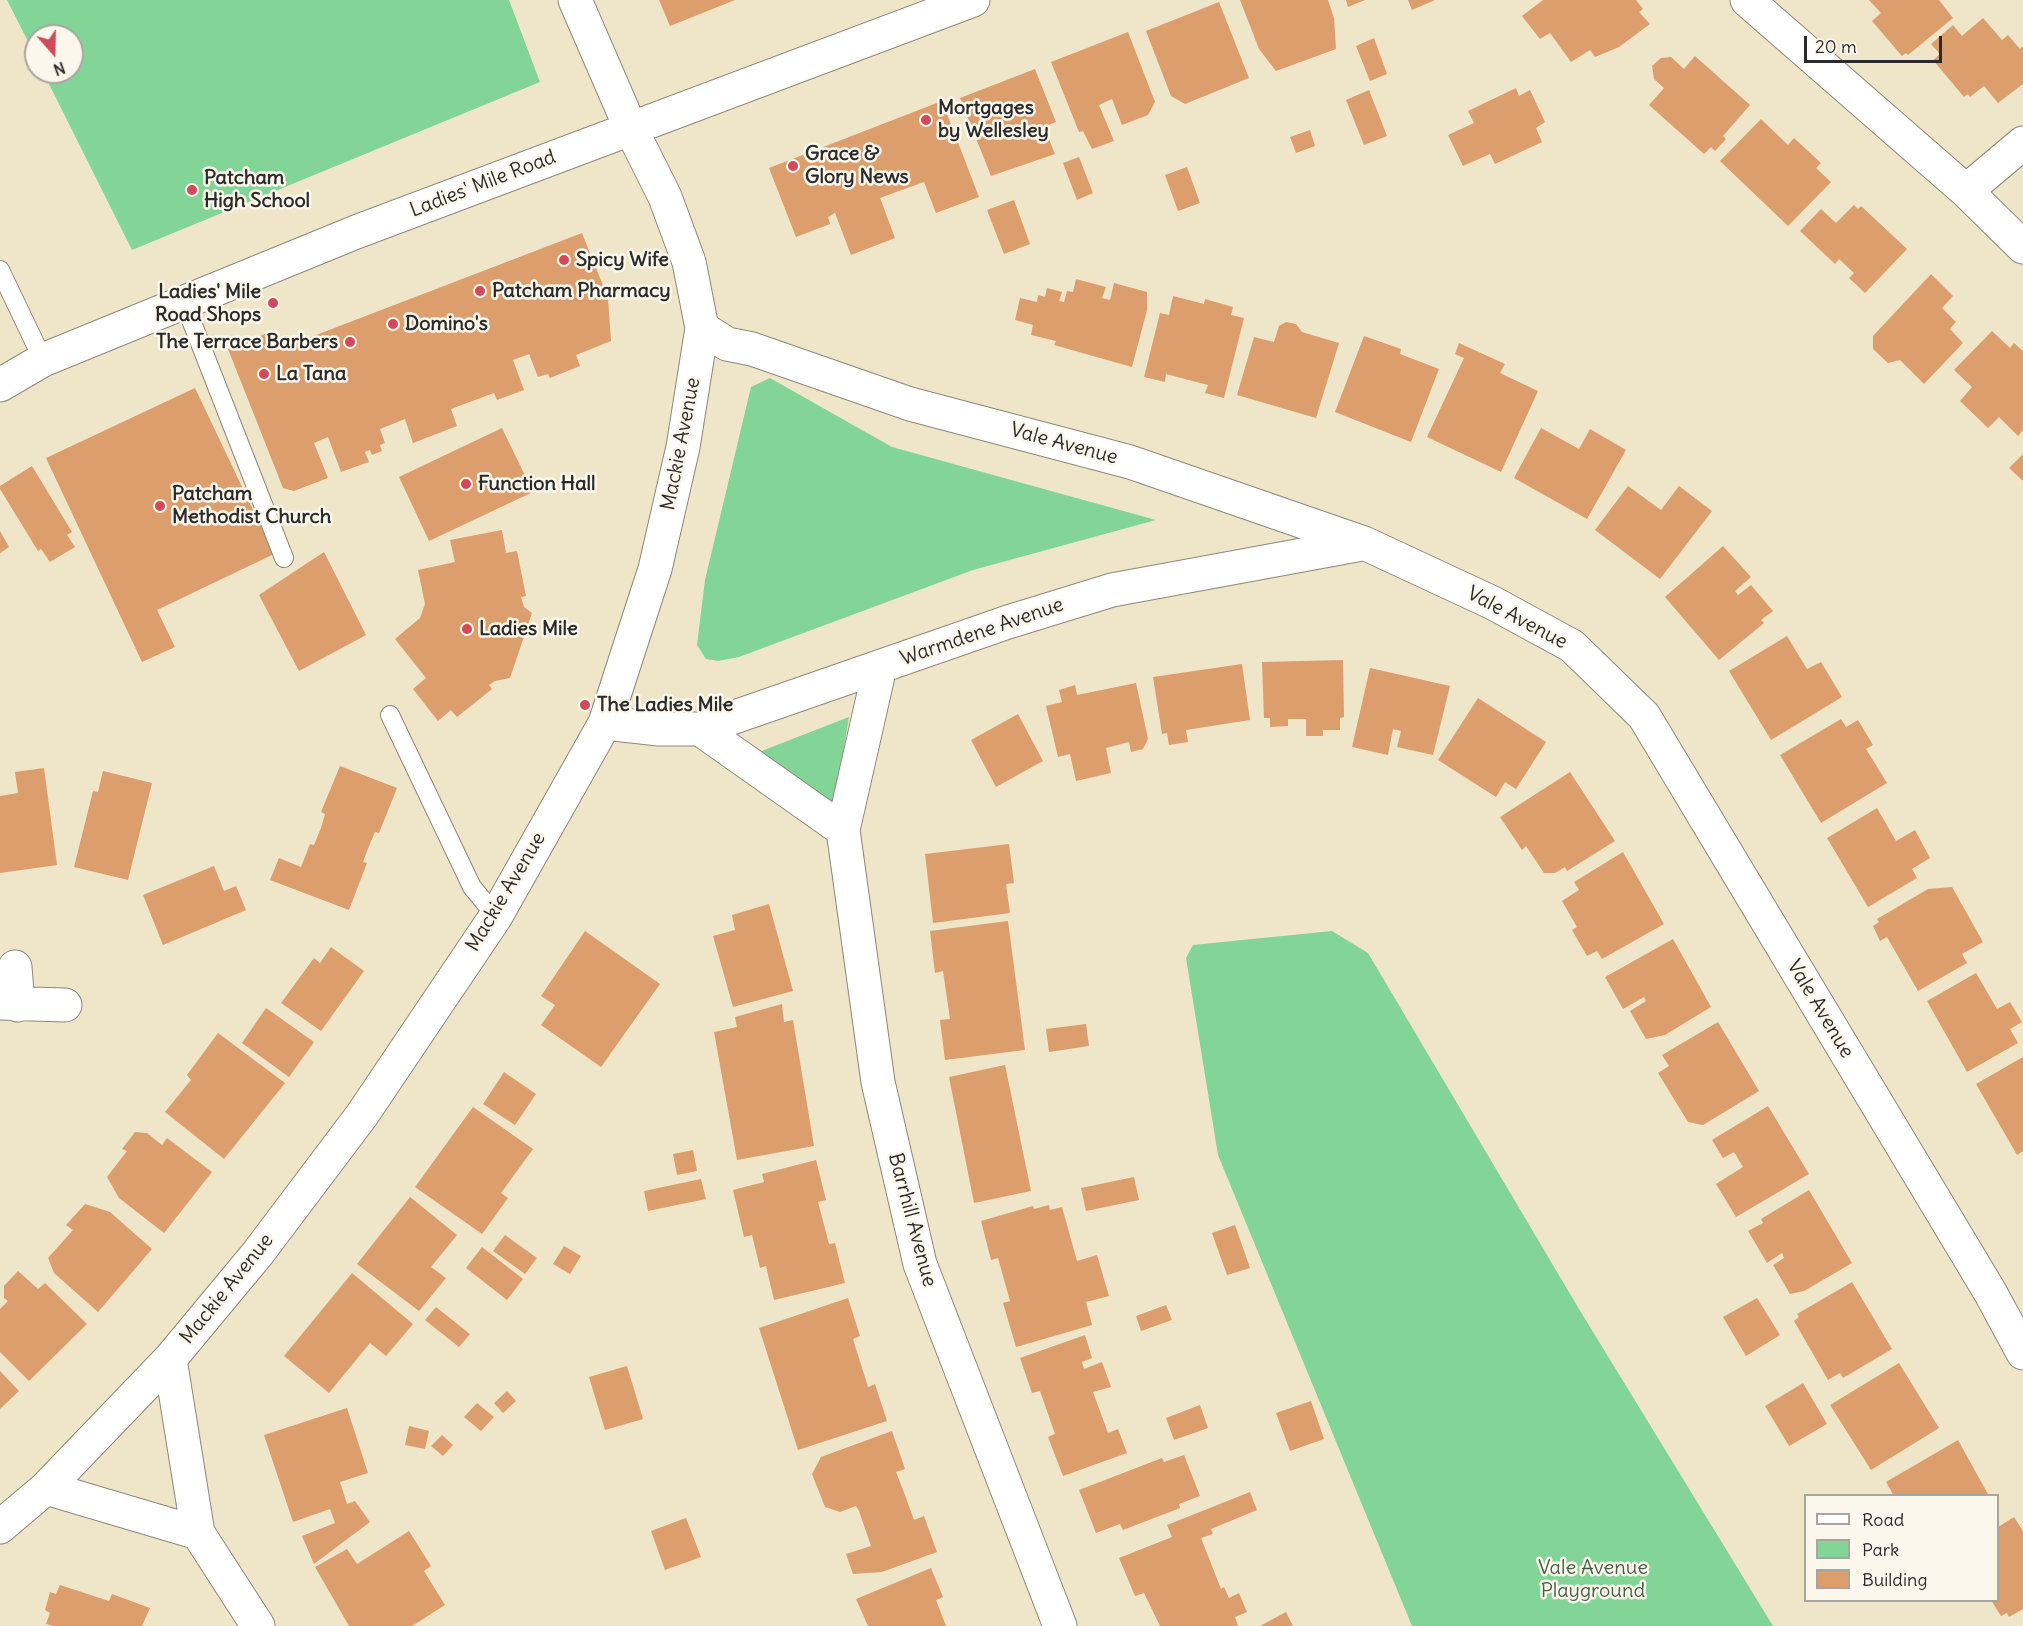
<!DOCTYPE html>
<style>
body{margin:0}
#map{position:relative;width:2023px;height:1626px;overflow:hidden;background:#efe5c9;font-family:Delius,sans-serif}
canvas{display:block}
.legend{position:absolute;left:1804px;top:1494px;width:195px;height:108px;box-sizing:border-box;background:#fbf7ec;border:2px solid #a8a59f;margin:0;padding:8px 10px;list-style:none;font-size:18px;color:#2b2b2b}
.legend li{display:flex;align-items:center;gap:12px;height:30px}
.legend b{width:30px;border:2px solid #a8a59f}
.north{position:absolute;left:24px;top:24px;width:60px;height:60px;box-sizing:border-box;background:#fbf7ec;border:2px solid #a8a59f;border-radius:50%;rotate:160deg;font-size:16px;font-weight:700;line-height:24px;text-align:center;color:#2b2b2b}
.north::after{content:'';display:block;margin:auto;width:21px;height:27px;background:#d1495b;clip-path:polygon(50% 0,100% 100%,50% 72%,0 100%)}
.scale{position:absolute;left:1804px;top:36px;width:138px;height:27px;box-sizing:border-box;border:3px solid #2b2b2b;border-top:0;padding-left:8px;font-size:18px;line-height:21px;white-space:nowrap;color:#2b2b2b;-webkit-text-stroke:4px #fbf7ec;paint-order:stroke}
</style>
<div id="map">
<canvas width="2023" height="1626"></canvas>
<ul class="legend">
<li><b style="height:8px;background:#fff"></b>Road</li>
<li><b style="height:16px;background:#82d596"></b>Park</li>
<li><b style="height:16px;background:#dc9e6c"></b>Building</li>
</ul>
<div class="north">N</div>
<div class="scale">20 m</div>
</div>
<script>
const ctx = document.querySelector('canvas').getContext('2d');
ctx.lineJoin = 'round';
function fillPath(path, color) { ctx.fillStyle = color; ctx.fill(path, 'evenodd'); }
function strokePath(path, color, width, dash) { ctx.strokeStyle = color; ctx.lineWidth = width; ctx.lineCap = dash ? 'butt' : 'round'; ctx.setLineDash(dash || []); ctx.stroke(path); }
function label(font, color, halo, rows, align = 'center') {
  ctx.font = font + ' Delius,sans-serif'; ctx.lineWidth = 5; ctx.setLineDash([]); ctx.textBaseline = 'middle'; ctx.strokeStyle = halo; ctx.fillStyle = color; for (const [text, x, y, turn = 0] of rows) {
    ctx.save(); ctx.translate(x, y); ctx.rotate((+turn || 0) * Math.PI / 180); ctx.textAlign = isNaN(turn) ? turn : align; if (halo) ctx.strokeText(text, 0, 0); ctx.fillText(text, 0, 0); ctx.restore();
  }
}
const green = new Path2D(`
 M7,0H509L540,82L132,250L43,72H72V36H36V57Z
 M770,378L892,447L1156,520L973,570L739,657L718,661L706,659L697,645L705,580L751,387Z
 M849,717L833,813L759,752Z
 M1332,931L1368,953L1579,1309L1773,1626H1412L1218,1155L1186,958L1193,945Z`);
const building = new Path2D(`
 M659,0H735L670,26Z
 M1240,0H1328L1334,18L1336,49L1276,71L1259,49Z
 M1346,0H1365L1348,7Z
 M1408,0H1435L1412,10Z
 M1543,0H1636L1643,9L1639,12L1650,24L1619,47L1595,57L1590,50L1571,62L1550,33L1540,39L1522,16Z
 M1869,0H1939L1953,18L1908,55L1906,53L1902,56L1872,21L1881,13Z
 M1219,2L1249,78L1185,104L1171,96L1146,31Z
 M1983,18L2002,40L2008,35L2020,49L2023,46V84L1998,103L1984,86L1970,97L1968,94L1964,97L1933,60L1940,54L1931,44L1953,25L1962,36Z
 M1128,32L1155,102L1148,115L1122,125L1112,99L1099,105L1114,141L1092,149L1083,131L1079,132L1051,62Z
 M1374,38L1387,74L1370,81L1356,46Z
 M1695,56L1750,105L1723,136L1726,139L1715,151L1711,147L1704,154L1649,105L1664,88L1654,79L1652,66L1661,58L1671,57L1684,69Z
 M1035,69L1056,122L1044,127L1055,154L991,176L960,98Z
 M1516,88L1519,96L1530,90L1545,122L1536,128L1542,142L1495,164L1490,154L1463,166L1448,135L1474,123L1468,111Z
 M1369,90L1387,136L1364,145L1346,100Z
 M942,101L979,197L936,213L924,182L880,198L895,238L851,255L835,213L828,217L830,224L796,237L769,168Z
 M1761,119L1788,145L1794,138L1821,163L1816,168L1831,182L1788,226L1720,161Z
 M1310,130L1315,146L1296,153L1290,137Z
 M1079,157L1093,193L1077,200L1063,163Z
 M1187,167L1200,203L1178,211L1165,175Z
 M1014,200L1030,244L1004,254L987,210Z
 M1854,205L1858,209L1861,206L1907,249L1865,293L1849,278L1854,273L1839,259L1835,264L1800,231L1821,209L1836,223Z
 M582,233L608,298L611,341L576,355L580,366L550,378L548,374L538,377L529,354L513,360L524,390L497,400L494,393L451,409L457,426L413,443L405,419L380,429L385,443L380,445L382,451L372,455L370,450L365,452L369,462L341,472L328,437L314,443L328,478L294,491L283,488L228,349L270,332L277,350Z
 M1931,274L1953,296L1942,308L1956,322L1950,329L1963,343L1924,384L1900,360L1888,363L1873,349V336Z
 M1076,279L1106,287L1102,298L1110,300L1114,283L1147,292V310L1132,367L1054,345L1056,341L1031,335L1033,325L1015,320L1020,298L1037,302L1038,295L1045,297L1047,288L1062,292L1059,301L1064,302L1067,291L1073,292Z
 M1173,296L1204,304L1205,299L1233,307L1231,315L1244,318L1224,398L1205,393L1208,385L1166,374L1165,382L1144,377L1160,313L1169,315Z
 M1286,322L1296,324L1302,332L1339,343L1316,418L1237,395L1254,337L1274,342L1279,326Z
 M1992,331L2010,348L2014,343L2023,351V430L2018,436L1999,417L1988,428L1960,401L1972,387L1954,370Z
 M1364,336L1401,349L1400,354L1439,369L1411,442L1335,412Z
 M1459,343L1505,364L1500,373L1538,391L1501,472L1427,437L1464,358L1455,354Z
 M195,388L274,554L157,610L175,647L142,662L46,458Z
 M502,428L533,492L429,541L399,477Z
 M1541,428L1579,449L1590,429L1626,450L1587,519L1514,478Z
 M2023,454V481L2009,468Z
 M32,466L72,532L67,535L75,547L50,562L41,549L38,551L0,489V486Z
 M1628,486L1661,510L1679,486L1712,511L1660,579L1595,530Z
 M502,530L506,553L517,551L526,596L521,597L524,607L532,613L510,678L495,681L489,685L492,689L457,717L451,710L438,721L413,689L426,678L395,639L420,618L425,604L418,570L455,562L450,540Z
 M0,531L9,547L0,553Z
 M1723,546L1751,577L1735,591L1738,595L1751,585L1773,611L1761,620L1764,623L1719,660L1665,597Z
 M324,552L366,635L299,671L259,595Z
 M1787,636L1807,669L1821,662L1842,697L1771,740L1729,671Z
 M1343,660L1344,717L1340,718V730H1323V736H1306V719H1288V726L1270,727V718H1264L1262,662Z
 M1242,664L1250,720L1186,730L1188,742L1169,745L1167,733L1162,734L1153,677Z
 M1370,668L1450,686L1433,755L1397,747L1401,731L1393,729L1388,755L1352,747Z
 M1136,683L1148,739L1143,749L1131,752L1129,742L1106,748L1111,773L1076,781L1070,754L1058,757L1046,706L1062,702L1059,690L1075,685L1077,695Z
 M1478,698L1546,742L1516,789L1505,782L1496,797L1438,760Z
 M1018,714L1043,761L996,787L971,740Z
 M1841,719L1846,727L1858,720L1873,745L1866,749L1887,783L1821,823L1780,755Z
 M340,766L397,788L379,833L375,832L369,846L363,862L367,863L349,910L270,880L279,858L301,867L310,844L314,845L321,828L325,814L321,812Z
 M44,768L57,865L0,873V796L18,793L15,772Z
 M103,771L152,783L128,880L74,867L93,791L98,792Z
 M1570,772L1615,841L1567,871L1565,867L1555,873H1544L1526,846L1522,850L1500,817Z
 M1877,808L1896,841L1915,830L1930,858L1912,869L1917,878L1868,907L1827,838Z
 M1009,844L1014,883L1006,884L1010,913L933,923L925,854Z
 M1623,852L1664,924L1602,959L1597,951L1587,956L1572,930L1577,927L1562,901L1579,890L1574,882Z
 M214,866L224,891L236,886L246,910L163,945L143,895Z
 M1952,887L1983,942L1962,954L1967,963L1918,991L1887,937L1880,941L1873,926L1879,922L1877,919L1928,889Z
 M769,904L793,991L733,1007L713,936L735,930L732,915Z
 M1008,921L1025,1050L945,1060L940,1020L950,1019L943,971L935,973L930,931Z
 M585,931L660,984L601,1067L541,1025L555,1005L541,996Z
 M1673,939L1711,1007L1665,1035L1646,1039L1630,1011L1646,1001L1644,997L1623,1009L1605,977Z
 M331,947L364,971L321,1031L281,1003L314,958L320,963Z
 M1976,973L1997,1009L2010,1002L2022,1022L2010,1029L2018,1043L1967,1072L1927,1001Z
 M782,1004L784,1022L793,1020L814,1146L737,1160L714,1032L737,1027L735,1017Z
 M266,1008L314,1042L289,1077L242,1043Z
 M1718,1022L1759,1091L1703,1125L1688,1122L1658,1073L1669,1066L1662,1055Z
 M1086,1024L1089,1046L1049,1052L1046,1029Z
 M218,1033L285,1083L224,1159L165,1112L191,1080L187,1075Z
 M2023,1057V1151L2017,1155L1976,1084Z
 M1005,1065L1031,1191L974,1203L949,1077Z
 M504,1072L536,1094L515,1125L483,1104Z
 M1768,1106L1809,1174L1736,1217L1716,1184L1743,1167L1734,1152L1723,1158L1712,1140Z
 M473,1107L533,1149L501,1193L508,1198L482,1234L415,1187Z
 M135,1132L147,1133L162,1145L167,1138L212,1172L164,1233L119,1198L107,1177L127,1151L122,1149Z
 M693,1150L697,1171L677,1175L673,1154Z
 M816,1160L826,1200L818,1202L829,1244L835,1243L845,1283L774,1300L766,1266L760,1268L752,1235L744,1237L733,1190L764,1182L762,1174Z
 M1134,1177L1139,1200L1086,1211L1081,1188Z
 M701,1179L706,1199L648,1211L644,1191Z
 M1809,1190L1852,1263L1804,1291L1790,1294L1773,1265L1784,1258L1782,1253L1767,1263L1748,1231L1763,1223L1761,1219Z
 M410,1197L457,1235L431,1267L446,1278L419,1311L357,1264Z
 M85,1204L110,1212L152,1249L98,1312L54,1273L48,1258L73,1230L66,1225Z
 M1049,1205L1050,1210L1062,1207L1077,1261L1097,1255L1109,1296L1086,1302L1092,1325L1016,1347L1003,1303L1010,1301L998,1258L991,1260L981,1221L1033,1206L1034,1209Z
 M1235,1225L1250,1268L1227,1275L1212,1233Z
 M505,1235L537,1258L525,1274L493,1251Z
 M564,1246L581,1256L570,1274L553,1264Z
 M482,1247L523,1279L507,1300L466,1268Z
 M18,1271L38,1289L45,1283L87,1324L29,1381L0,1352V1309L8,1301L4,1298V1286Z
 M352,1273L413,1324L386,1356L370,1343L329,1393L284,1356Z
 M1852,1282L1892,1349L1843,1378L1840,1373L1828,1380L1794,1321L1799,1317L1797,1314Z
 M848,1298L860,1336L853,1339L868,1387L875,1384L887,1421L798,1450L759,1328Z
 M1757,1298L1780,1335L1746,1356L1723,1317Z
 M1166,1305L1172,1320L1141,1331L1136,1316Z
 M436,1307L470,1334L459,1347L425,1320Z
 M1085,1335L1092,1358L1082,1362L1084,1369L1102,1362L1111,1387L1093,1392L1108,1433L1118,1429L1127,1453L1063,1476L1048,1437L1055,1434L1040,1391L1032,1393L1020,1358Z
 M1899,1363L1939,1428L1871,1470L1830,1405Z
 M627,1366L643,1419L605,1430L589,1377Z
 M0,1371L19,1391L0,1409Z
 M1803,1383L1827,1424L1789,1446L1765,1406Z
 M507,1391L516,1401L503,1413L494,1403Z
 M1311,1401L1324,1439L1290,1451L1276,1413Z
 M477,1403L494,1417L481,1431L464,1417Z
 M1200,1405L1208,1428L1174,1440L1166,1418Z
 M347,1408L368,1473L340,1482L347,1504L355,1501L370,1522L314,1564L302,1536L335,1523L330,1509L293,1522L264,1435Z
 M409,1426L429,1431L425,1449L405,1445Z
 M892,1431L905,1469L896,1472L905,1495L914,1520L924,1516L937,1552L882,1572L853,1574L846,1554L871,1546L859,1511L856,1506L840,1512L825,1507L812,1474L821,1457Z
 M442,1435L453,1445L443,1456L431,1446Z
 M1958,1440L1989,1496H1894L1886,1482Z
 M1184,1455L1200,1496L1179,1504L1180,1508L1123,1530L1120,1524L1096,1533L1079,1490L1162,1458L1164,1462Z
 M1250,1492L1257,1510L1211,1529L1213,1534L1201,1538L1221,1589L1224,1587L1229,1598L1239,1593L1247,1612L1235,1617L1238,1626H1160L1144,1593L1135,1596L1119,1558L1172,1537L1167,1525Z
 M2014,1517L2023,1531V1609L2009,1617L2007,1613L2001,1616L1991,1600H1998V1527Z
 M686,1518L701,1557L665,1570L651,1531Z
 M409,1531L431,1566L424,1571L445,1605L412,1626H349L315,1567L347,1549L357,1564Z
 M931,1568L943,1597L936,1600L946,1626H868L856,1599Z
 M60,1585L109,1601L112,1594L150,1608L142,1626H53L46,1624L50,1613L45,1610L50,1592L56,1594Z
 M1286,1612L1293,1626H1260Z`);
const service = new Path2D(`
 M0,270L43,360
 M184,302L284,558
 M390,715L472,887L496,916`);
const minor = new Path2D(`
 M1747,0L1966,191L2023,247
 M1966,191L2023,143
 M702,328L727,344L752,349L910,404L1130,462L1364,543L1493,603L1572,646L1644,716L1990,1292L2023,1353
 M0,385L43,360L356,232L973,0
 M880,667L843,830L878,1082L920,1264L1060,1626
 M605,723L659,729H700L1008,622L1112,590L1362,544
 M700,729L843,830
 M15,967L18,1005
 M0,1003L65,1005
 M170,1359L198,1533L258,1626
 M46,1488L198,1533
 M0,1527L46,1488L170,1359L258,1253L362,1115L496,916L605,723L655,569L683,447L702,328L689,262L665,197L631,129L575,0`);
const markers = [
 [926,120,6,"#d1495b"],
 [793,166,6,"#d1495b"],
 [192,190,6,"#d1495b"],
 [564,260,6,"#d1495b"],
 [480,291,6,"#d1495b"],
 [273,303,6,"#d1495b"],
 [393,324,6,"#d1495b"],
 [350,342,6,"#d1495b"],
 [264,374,6,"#d1495b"],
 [466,484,6,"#d1495b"],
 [160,506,6,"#d1495b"],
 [467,629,6,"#d1495b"],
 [585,705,6,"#d1495b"]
];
const poiNames = [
 ["Mortgages",938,108],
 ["by Wellesley",938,131],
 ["Grace &",805,154],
 ["Glory News",805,177],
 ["Patcham",204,178],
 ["High School",204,201],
 ["Spicy Wife",576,260],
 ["Patcham Pharmacy",492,291],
 ["Ladies' Mile",261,292,"right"],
 ["Road Shops",261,315,"right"],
 ["Domino's",405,324],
 ["The Terrace Barbers",338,342,"right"],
 ["La Tana",276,374],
 ["Function Hall",478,484],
 ["Patcham",172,494],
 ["Methodist Church",172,517],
 ["Ladies Mile",479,629],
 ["The Ladies Mile",597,705]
];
const streetNames = [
 ["Ladies' Mile Road",483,184,-21],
 ["Mackie Avenue",681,444,-79],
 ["Vale Avenue",1064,444,15],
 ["Vale Avenue",1517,618,28],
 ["Warmdene Avenue",982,632,-19],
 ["Mackie Avenue",506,892,-59],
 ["Vale Avenue",1820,1009,59],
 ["Barrhill Avenue",912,1220,75],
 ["Mackie Avenue",227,1289,-51]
];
const parkNames = [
 ["Vale Avenue",1593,1568],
 ["Playground",1593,1591]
];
fillPath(green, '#82d596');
fillPath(building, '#dc9e6c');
strokePath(service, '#8d887a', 20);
strokePath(minor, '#8d887a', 35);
strokePath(service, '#fff', 18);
strokePath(minor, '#fff', 33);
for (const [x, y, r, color] of markers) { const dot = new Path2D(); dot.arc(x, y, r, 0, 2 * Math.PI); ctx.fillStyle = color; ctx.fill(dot); strokePath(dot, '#fbf7ec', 2); }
label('bold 20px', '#2b2b2b', '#fbf7ec', poiNames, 'left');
label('20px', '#2b2b2b', '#fbf7ec', streetNames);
label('20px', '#455e4b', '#fbf7ec', parkNames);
</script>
